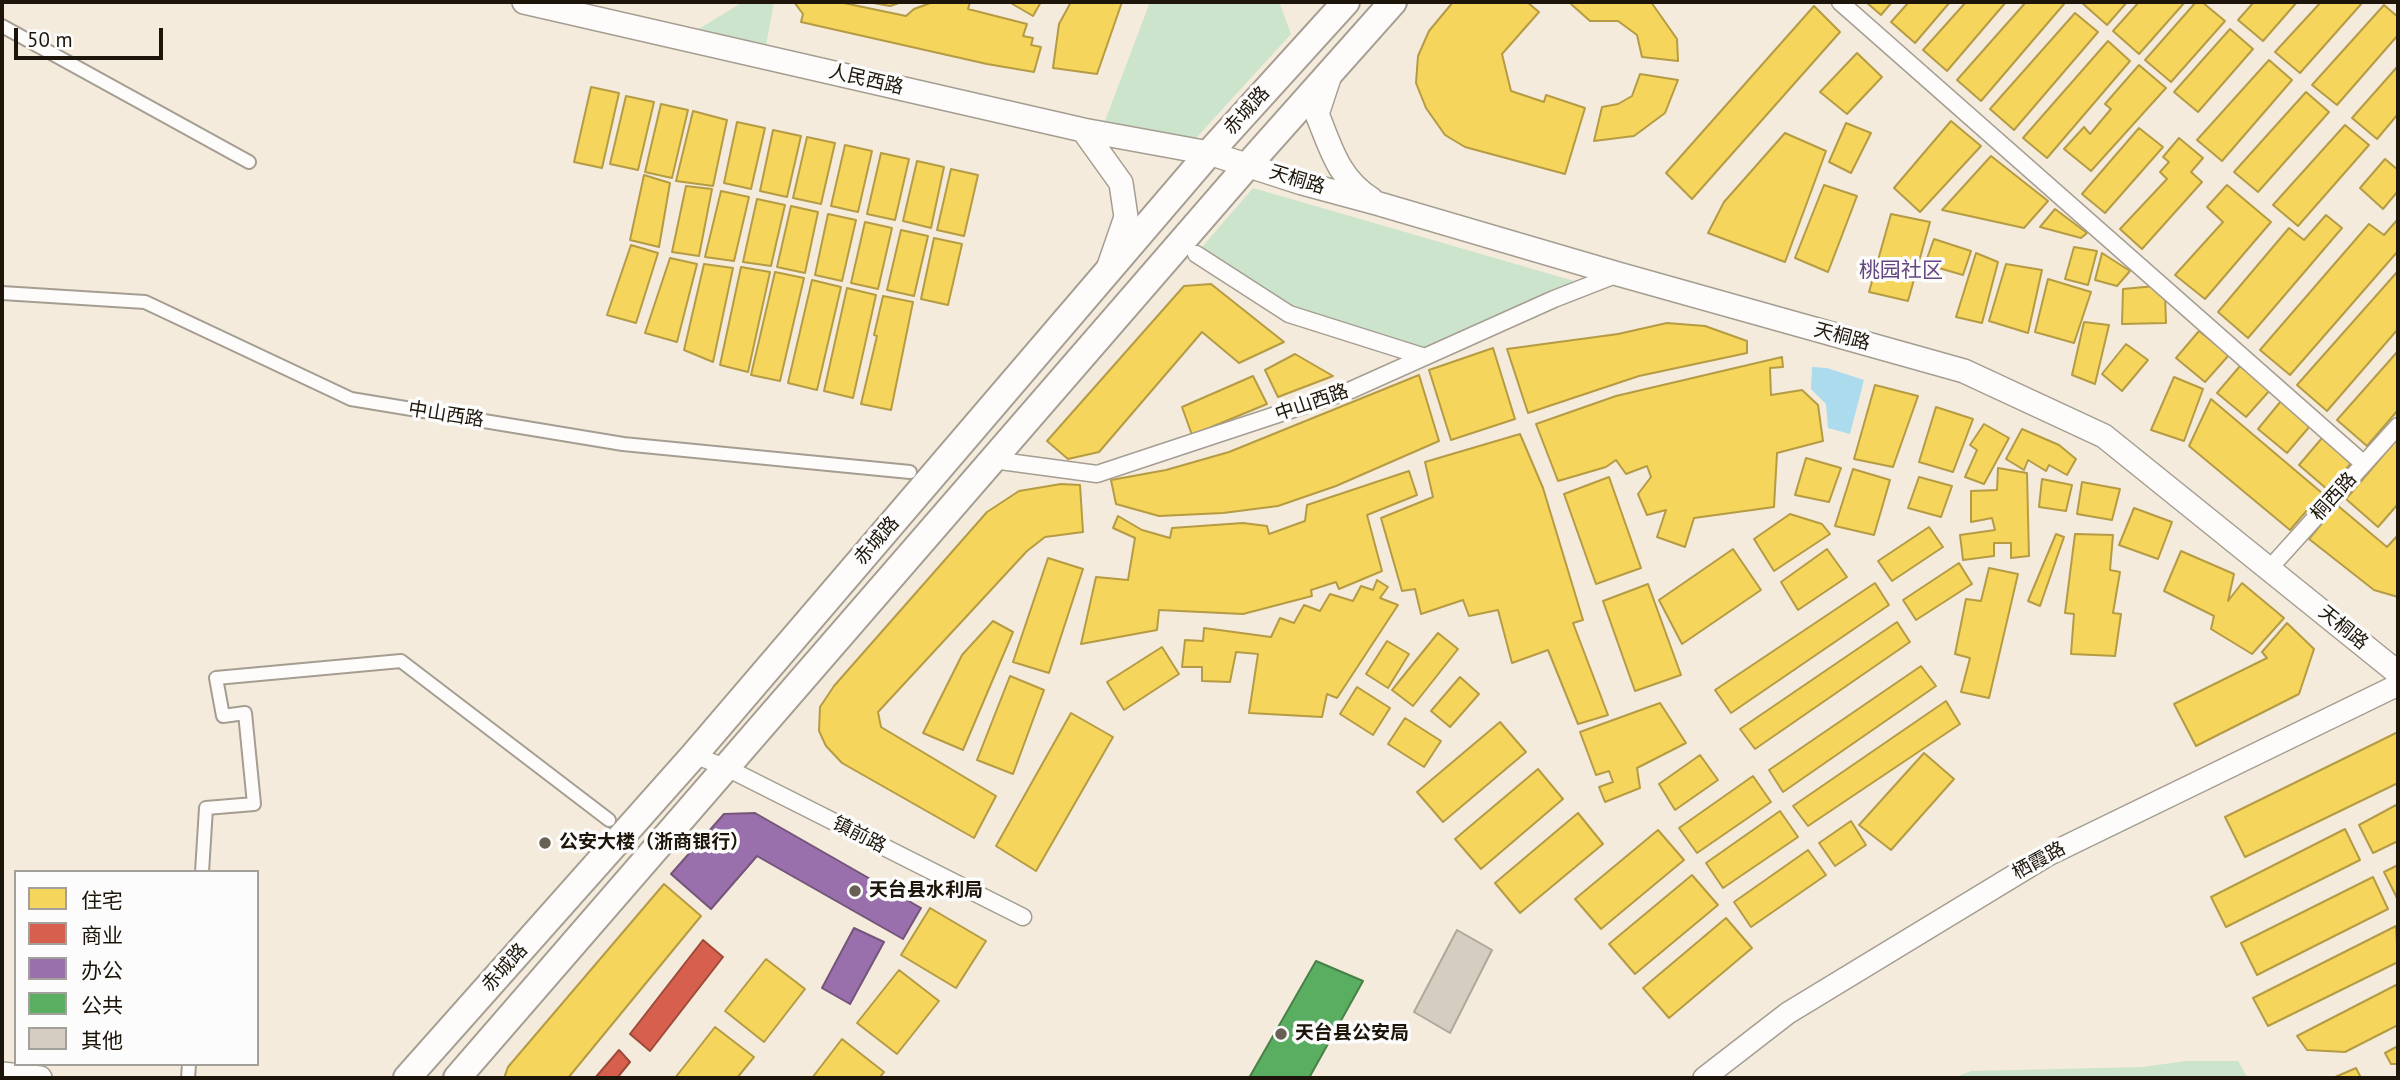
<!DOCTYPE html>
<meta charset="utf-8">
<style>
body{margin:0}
#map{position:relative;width:2400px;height:1080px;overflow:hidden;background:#f4ebdc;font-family:"PT Sans","Noto Sans SC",sans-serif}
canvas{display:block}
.frame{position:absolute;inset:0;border:4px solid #1d1509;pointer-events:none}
.legend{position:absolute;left:14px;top:870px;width:245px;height:196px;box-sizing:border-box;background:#fcfcfc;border:2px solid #a3a09b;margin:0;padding:9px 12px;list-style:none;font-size:21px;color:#1d1509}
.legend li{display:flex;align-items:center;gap:14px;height:35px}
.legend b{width:35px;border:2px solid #a3a09b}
.scale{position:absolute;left:14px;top:28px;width:149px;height:32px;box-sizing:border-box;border:4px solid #1d1509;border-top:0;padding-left:9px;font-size:21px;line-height:24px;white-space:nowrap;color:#1d1509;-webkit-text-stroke:5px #fcfcfc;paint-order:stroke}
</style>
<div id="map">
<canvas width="2400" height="1080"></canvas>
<div class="frame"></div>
<ul class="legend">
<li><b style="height:19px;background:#f6d55c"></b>住宅</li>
<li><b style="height:19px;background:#d6604d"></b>商业</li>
<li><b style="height:19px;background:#9970ab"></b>办公</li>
<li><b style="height:19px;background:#5aae61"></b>公共</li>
<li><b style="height:19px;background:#d5cdc0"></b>其他</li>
</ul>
<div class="scale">50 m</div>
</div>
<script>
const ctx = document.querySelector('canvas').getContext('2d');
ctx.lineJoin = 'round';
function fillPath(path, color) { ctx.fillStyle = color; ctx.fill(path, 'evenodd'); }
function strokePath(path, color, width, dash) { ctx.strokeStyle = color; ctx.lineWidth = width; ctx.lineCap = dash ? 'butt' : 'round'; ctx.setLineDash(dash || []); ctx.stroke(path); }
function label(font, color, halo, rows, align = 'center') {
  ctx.font = font + ' "PT Sans","Noto Sans SC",sans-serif'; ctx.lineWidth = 7; ctx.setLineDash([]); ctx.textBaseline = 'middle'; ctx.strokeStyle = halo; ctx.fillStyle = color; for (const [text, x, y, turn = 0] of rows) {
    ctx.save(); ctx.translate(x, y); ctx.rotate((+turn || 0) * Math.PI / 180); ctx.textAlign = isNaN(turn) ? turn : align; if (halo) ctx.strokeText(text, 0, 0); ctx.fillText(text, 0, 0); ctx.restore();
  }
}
const green = new Path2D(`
 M743,2H774L764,57L684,38Z
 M1150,2H1279L1291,34L1186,149L1100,134Z
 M1253,188L1588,285L1425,357L1289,314L1196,254Z
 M2186,1061H2238L2248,1078H1953L1971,1071L2143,1067Z`);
const water = new Path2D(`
 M1812,367L1827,368L1864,380L1850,434L1828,428L1826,404L1811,389Z`);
const homes = new Path2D(`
 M794,2H839L906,16L914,9L933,2H970L968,9L1027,24L1023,36L1033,38L1031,45L1041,47L1034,72L987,64L801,22L803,14Z
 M868,2H899V3L890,6Z
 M1009,2H1041L1033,16Z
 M1071,2H1122L1097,74L1053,68L1059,24Z
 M1453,2H1527L1539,12L1502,54L1511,91L1544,102L1546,95L1585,108L1565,174L1465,147L1445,135L1426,108L1416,83L1418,56L1429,31Z
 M1575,2H1651L1677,39L1678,61L1642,57L1637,35L1618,21H1590L1571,4Z
 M1866,2H1892L1881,15Z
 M1909,2H1950L1915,43L1891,22Z
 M1966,2H2006L1947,71L1923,50Z
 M2026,2H2062L2064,4L1981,101L1957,80Z
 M2081,2H2127L2107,25Z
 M2139,2H2185L2139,54L2113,31Z
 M2196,2H2202L2225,21L2171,82L2145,60Z
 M2254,2H2297L2263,41L2238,20Z
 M2321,2H2363L2300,73L2275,52Z
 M2384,5L2398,17V35L2337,105L2312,85Z
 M1814,6L1840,32L1692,199L1666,173Z
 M2075,13L2098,32L2014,130L1990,109Z
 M2230,29L2253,49L2198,112L2174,92Z
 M2108,41L2130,61L2047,158L2023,138Z
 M1857,53L1882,77L1847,114L1820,92Z
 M2269,60L2292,80L2222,161L2197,140Z
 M2139,65L2166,88L2091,171L2064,149L2084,127L2090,134L2111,109L2105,104Z
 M2398,66V114L2377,139L2352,118Z
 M1640,74L1678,80L1665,113L1634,136L1594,141L1602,107L1618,104L1632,96Z
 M591,87L619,93L602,168L574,162Z
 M2306,92L2329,112L2258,192L2234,172Z
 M626,96L654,102L638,170L610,164Z
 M661,104L688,110L672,178L645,172Z
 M693,111L727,120L713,186L676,181Z
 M1951,121L1981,146L1920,212L1894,188Z
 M737,122L765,128L751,189L724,183Z
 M1846,123L1871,133L1851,173L1829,162Z
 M2345,125L2369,145L2298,226L2273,205Z
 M2139,128L2163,147L2105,213L2082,194Z
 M773,130L801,136L787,197L760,191Z
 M1785,133L1826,151L1785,262L1708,233L1724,202Z
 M807,137L835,143L821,204L793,198Z
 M2179,138L2203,158L2191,172L2202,182L2142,249L2120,229L2167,179L2160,172L2169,162L2163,157Z
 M845,145L872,151L858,212L831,206Z
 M881,153L909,159L895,220L867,214Z
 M1991,156L2048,201L2024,228L1942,210Z
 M2385,159L2398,170V191L2383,209L2360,188Z
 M917,161L944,167L931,228L903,221Z
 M951,169L978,175L964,236L937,230Z
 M644,175L670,183L659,247L630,240Z
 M1824,185L1857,196L1828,272L1795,258Z
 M2227,185L2271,222L2205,299L2175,275L2223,222L2207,207Z
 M686,186L712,189L699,256L672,252Z
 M721,191L749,197L734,261L705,257Z
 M757,199L785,205L771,266L743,262Z
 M791,206L818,212L805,273L777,267Z
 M2055,209L2087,233L2081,238L2040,227Z
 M828,214L856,220L842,281L815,275Z
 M1891,214L1930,222L1908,301L1869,292Z
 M2326,215L2342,228L2248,338L2218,312L2289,228L2304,240Z
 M2398,219V251L2290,375L2260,350L2369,224L2384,235Z
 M865,222L892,228L878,289L851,283Z
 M901,230L928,236L914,296L887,290Z
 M934,238L962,244L948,305L921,299Z
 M1934,239L1971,251L1963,275L1925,264Z
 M631,245L658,253L636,323L607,315Z
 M2074,247L2097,251L2088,285L2065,279Z
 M1976,253L1998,262L1982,323L1956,317Z
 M2102,253L2130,271L2117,286L2095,280Z
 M670,258L697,264L677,342L645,333Z
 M704,264L733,268L713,362L684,350Z
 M2006,264L2042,270L2028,333L1989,321Z
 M741,267L770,272L748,372L720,365Z
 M2398,271V329L2327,411L2297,385Z
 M775,272L804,278L780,381L751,375Z
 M2048,279L2091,292L2074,343L2035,332Z
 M812,280L841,287L817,390L788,383Z
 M1211,284L1284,342L1239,363L1202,332L1099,452L1068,459L1047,441L1184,286Z
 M2155,286L2165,295L2166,323L2122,324L2123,289Z
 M847,288L876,295L853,398L824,391Z
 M883,296L913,302L891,410L861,404L877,336L874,335Z
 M2084,322L2109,325L2095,384L2072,375Z
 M1667,323L1705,326L1747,341V353L1639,376L1528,413L1507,349L1618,334Z
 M2199,331L2229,355L2205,382L2176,358Z
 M2126,344L2148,360L2122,391L2102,374Z
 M1493,348L1515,419L1451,440L1429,370Z
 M2398,351V410L2367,446L2337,420Z
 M1295,354L1333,376L1278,397L1265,370Z
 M1782,357L1783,367L1770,368L1771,395L1802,390L1818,405L1823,441L1777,453L1774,507L1694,518L1685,547L1657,537L1666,510L1647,515L1638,494L1651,477L1647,466L1626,474L1616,460L1606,467L1558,481L1536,424L1616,396Z
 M2240,366L2270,390L2246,417L2217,393Z
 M1419,375L1439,441L1336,486L1278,506L1223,513L1159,516L1116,504L1111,480L1166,470L1229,452Z
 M1253,376L1267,404L1192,435L1182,407Z
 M2174,377L2203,389L2184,441L2151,430Z
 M1875,385L1918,396L1893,467L1854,459Z
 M2211,399L2322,493L2290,530L2189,446Z
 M2281,401L2310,426L2287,453L2258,429Z
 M1936,407L1973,419L1953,472L1919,462Z
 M1984,424L2009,438L1984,484L1965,477L1977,450L1970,445Z
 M2022,429L2059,445L2076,459L2067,475L2049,465L2046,471L2028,460L2024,470L2006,459Z
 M1520,434L1543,488L1583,620L1573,623L1608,715L1578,724L1548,650L1512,663L1498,610L1469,616L1463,600L1421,614L1415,589L1402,591L1381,518L1433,497L1425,462Z
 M2322,438L2352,462L2328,490L2299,465Z
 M2398,438V504L2378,527L2346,499Z
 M1806,458L1841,468L1829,502L1795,495Z
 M1998,468L2027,473L2029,556L2011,558V543H1994V556L1963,560L1960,535L1995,530L1992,518L1971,522V491L1997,490Z
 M1853,469L1890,480L1874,535L1835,526Z
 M1409,471L1417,495L1367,515L1382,571L1339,589L1336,582L1311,590L1312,596L1243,614L1159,610L1157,630L1081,644L1096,577L1128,580L1135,538L1113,528L1118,516L1142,530L1170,538L1172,528L1243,523L1267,526L1269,534L1305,521L1307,505Z
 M1609,477L1641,568L1596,584L1564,494Z
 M1919,477L1952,486L1941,517L1908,508Z
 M2042,479L2072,485L2066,511L2039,507Z
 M2082,482L2120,489L2112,520L2077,514Z
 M1061,484L1080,485L1083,532L1045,537L1027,551L878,712L881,727L996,796L974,838L842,763L826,746L819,731L820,707L834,686L987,512L1019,491Z
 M2337,505L2387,547L2398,535V597L2374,590L2309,539Z
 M2134,508L2172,522L2158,559L2119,545Z
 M1790,514L1822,524L1830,534L1774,571L1754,539Z
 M1929,527L1943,547L1892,581L1878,561Z
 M2056,534L2064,537L2040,606L2028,601Z
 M2075,534L2113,535L2110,570L2120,572L2113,613L2121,614L2115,656L2071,654L2074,614L2065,613Z
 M1733,549L1761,590L1682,644L1659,600Z
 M1827,549L1847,577L1798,610L1781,582Z
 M2181,551L2234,574L2228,601L2242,583L2284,618L2252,654L2211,629L2214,616L2164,591Z
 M1048,558L1083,569L1049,673L1013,662Z
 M1959,563L1972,584L1916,620L1903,600Z
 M1989,568L2018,574L1989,698L1961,692L1970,658L1955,654L1966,599L1981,601Z
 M1377,580L1388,587L1380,598L1398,605L1337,698L1327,694L1322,717L1249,713L1258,654L1236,652L1230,682L1202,681V667H1182L1185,640L1203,641L1204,628L1271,637L1280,618L1294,623L1304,605L1320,611L1330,594L1353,601L1361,586L1373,590Z
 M1875,583L1889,605L1731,713L1715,690Z
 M1648,584L1681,675L1635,691L1603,601Z
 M993,621L1013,632L963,750L923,733L962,655Z
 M1897,622L1910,642L1755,749L1740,729Z
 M2287,623L2314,649L2299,694L2196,746L2174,704L2267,658L2262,652Z
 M1438,633L1458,649L1413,706L1392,690Z
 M1387,641L1409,654L1388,688L1366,674Z
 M1162,647L1179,674L1124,710L1107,682Z
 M1921,666L1936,686L1783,792L1769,770Z
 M1010,676L1044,690L1013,774L977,760Z
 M1460,677L1479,694L1450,727L1431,711Z
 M1357,687L1390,708L1373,735L1340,714Z
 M1946,701L1960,724L1808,826L1793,806Z
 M1660,703L1686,743L1637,768L1640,788L1605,802L1599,787L1613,782L1609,771L1596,775L1580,732Z
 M1071,713L1113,737L1036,871L996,846Z
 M1405,718L1441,741L1424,767L1388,744Z
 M1500,722L1526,752L1443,822L1417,792Z
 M2396,733H2398V783L2245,857L2225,817Z
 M1924,753L1954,779L1891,850L1859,825Z
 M1700,755L1718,780L1675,810L1659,784Z
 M1538,769L1563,799L1481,869L1455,839Z
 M1753,776L1771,802L1697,853L1679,828Z
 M2398,804V841L2373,853L2359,825Z
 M1780,811L1798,837L1723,888L1706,863Z
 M1578,813L1603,844L1520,913L1495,883Z
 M1851,821L1866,845L1835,866L1819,843Z
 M2345,829L2360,860L2226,927L2211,897Z
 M1658,830L1684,860L1601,929L1575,899Z
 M1808,850L1826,875L1751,927L1734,902Z
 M2398,865V900L2384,872Z
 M1692,875L1718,905L1635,974L1609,944Z
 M2373,877L2388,909L2257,975L2241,943Z
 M664,884L701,916L568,1078H504L508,1067Z
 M930,908L986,941L956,988L901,955Z
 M1726,918L1752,948L1669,1018L1643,988Z
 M2396,926L2398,962L2268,1026L2253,998Z
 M766,959L805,989L764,1042L725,1011Z
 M899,970L939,1001L897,1054L857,1023Z
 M2398,984V1025L2345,1052L2307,1050L2297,1036Z
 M715,1027L754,1057L737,1078H675Z
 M842,1039L884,1072L879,1078H812Z
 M2398,1046V1064H2391L2385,1053Z
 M2356,1068L2361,1078H2333Z`);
const shops = new Path2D(`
 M703,940L723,957L650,1051L630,1034Z
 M619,1050L630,1062L617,1078H595Z`);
const offices = new Path2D(`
 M755,813L921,908L903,939L757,856L711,909L671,874L724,814Z
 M854,928L884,942L850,1004L822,988Z`);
const public = new Path2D(`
 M1316,961L1363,981L1309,1078H1249Z`);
const building = new Path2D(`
 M1457,930L1492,950L1450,1033L1414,1012Z`);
const pedestrian = new Path2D(`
 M2,26L249,162
 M2,293L145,302L351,399L623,444L910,472
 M202,872L206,808L254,804L245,713L223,716L216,678L401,661L609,820
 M188,1078L189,1064`);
const minor = new Path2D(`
 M1840,2L2364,464
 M1196,254L1289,314L1425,357
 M993,460L1097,474L1351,390L1554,299L1618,274
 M2269,569L2398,426
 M694,755L727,768L1023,917`);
const tertiary = new Path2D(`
 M1704,1078L1788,1013L2048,855L2398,685`);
const secondary = new Path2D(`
 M524,2L1083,130L1209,153L1302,183L1376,203L1618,274L1964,371L2104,436L2398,673
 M1330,75L1317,114C1331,148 1338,178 1371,199
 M1083,130L1121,183L1126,217L1109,266
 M2,1074L40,1078`);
const primary = new Path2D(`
 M407,1078L694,755L1209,153L1346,2
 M457,1078L1248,165L1393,2`);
const markers = [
 [545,843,7,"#686053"],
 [855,891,7,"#686053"],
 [1281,1034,7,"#686053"]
];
const streetNames = [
 ["人民西路",866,80,13],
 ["赤城路",1247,111,-48],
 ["天桐路",1297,180,17],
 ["天桐路",1842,337,15],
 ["中山西路",1312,403,-19],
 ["中山西路",446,415,9],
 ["桐西路",2334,497,-48],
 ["赤城路",877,541,-49],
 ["天桐路",2343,628,39],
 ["镇前路",859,835,27],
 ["栖霞路",2039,861,-29],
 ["赤城路",505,968,-48]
];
const poiNames = [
 ["公安大楼（浙商银行）",559,843],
 ["天台县水利局",869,891],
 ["天台县公安局",1295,1034]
];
const neighbourhoodNames = [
 ["桃园社区",1901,271]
];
fillPath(green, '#cbe4cb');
fillPath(water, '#acdbed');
fillPath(homes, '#f6d55c');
strokePath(homes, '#b59b43', 2);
fillPath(shops, '#d6604d');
strokePath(shops, '#9e4a39', 2);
fillPath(offices, '#9970ab');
strokePath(offices, '#74557a', 2);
fillPath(public, '#5aae61');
strokePath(public, '#488047', 2);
fillPath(building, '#d5cdc0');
strokePath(building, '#afa79b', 2);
strokePath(pedestrian, '#a59d91', 16);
strokePath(minor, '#a59d91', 19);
strokePath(tertiary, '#a59d91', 24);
strokePath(secondary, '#a59d91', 26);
strokePath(primary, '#a59d91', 30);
strokePath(pedestrian, '#fdfcfa', 12);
strokePath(minor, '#fdfcfa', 16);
strokePath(tertiary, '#fdfcfa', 21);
strokePath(secondary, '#fdfcfa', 23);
strokePath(primary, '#fdfcfa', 26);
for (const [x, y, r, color] of markers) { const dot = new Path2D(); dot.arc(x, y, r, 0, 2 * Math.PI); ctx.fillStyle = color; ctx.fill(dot); strokePath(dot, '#fcfcfc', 2.5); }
label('19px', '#1d1509', '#fcfcfc', streetNames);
label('bold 19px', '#1d1509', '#fcfcfc', poiNames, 'left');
label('21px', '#644681', '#fcfcfc', neighbourhoodNames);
</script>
